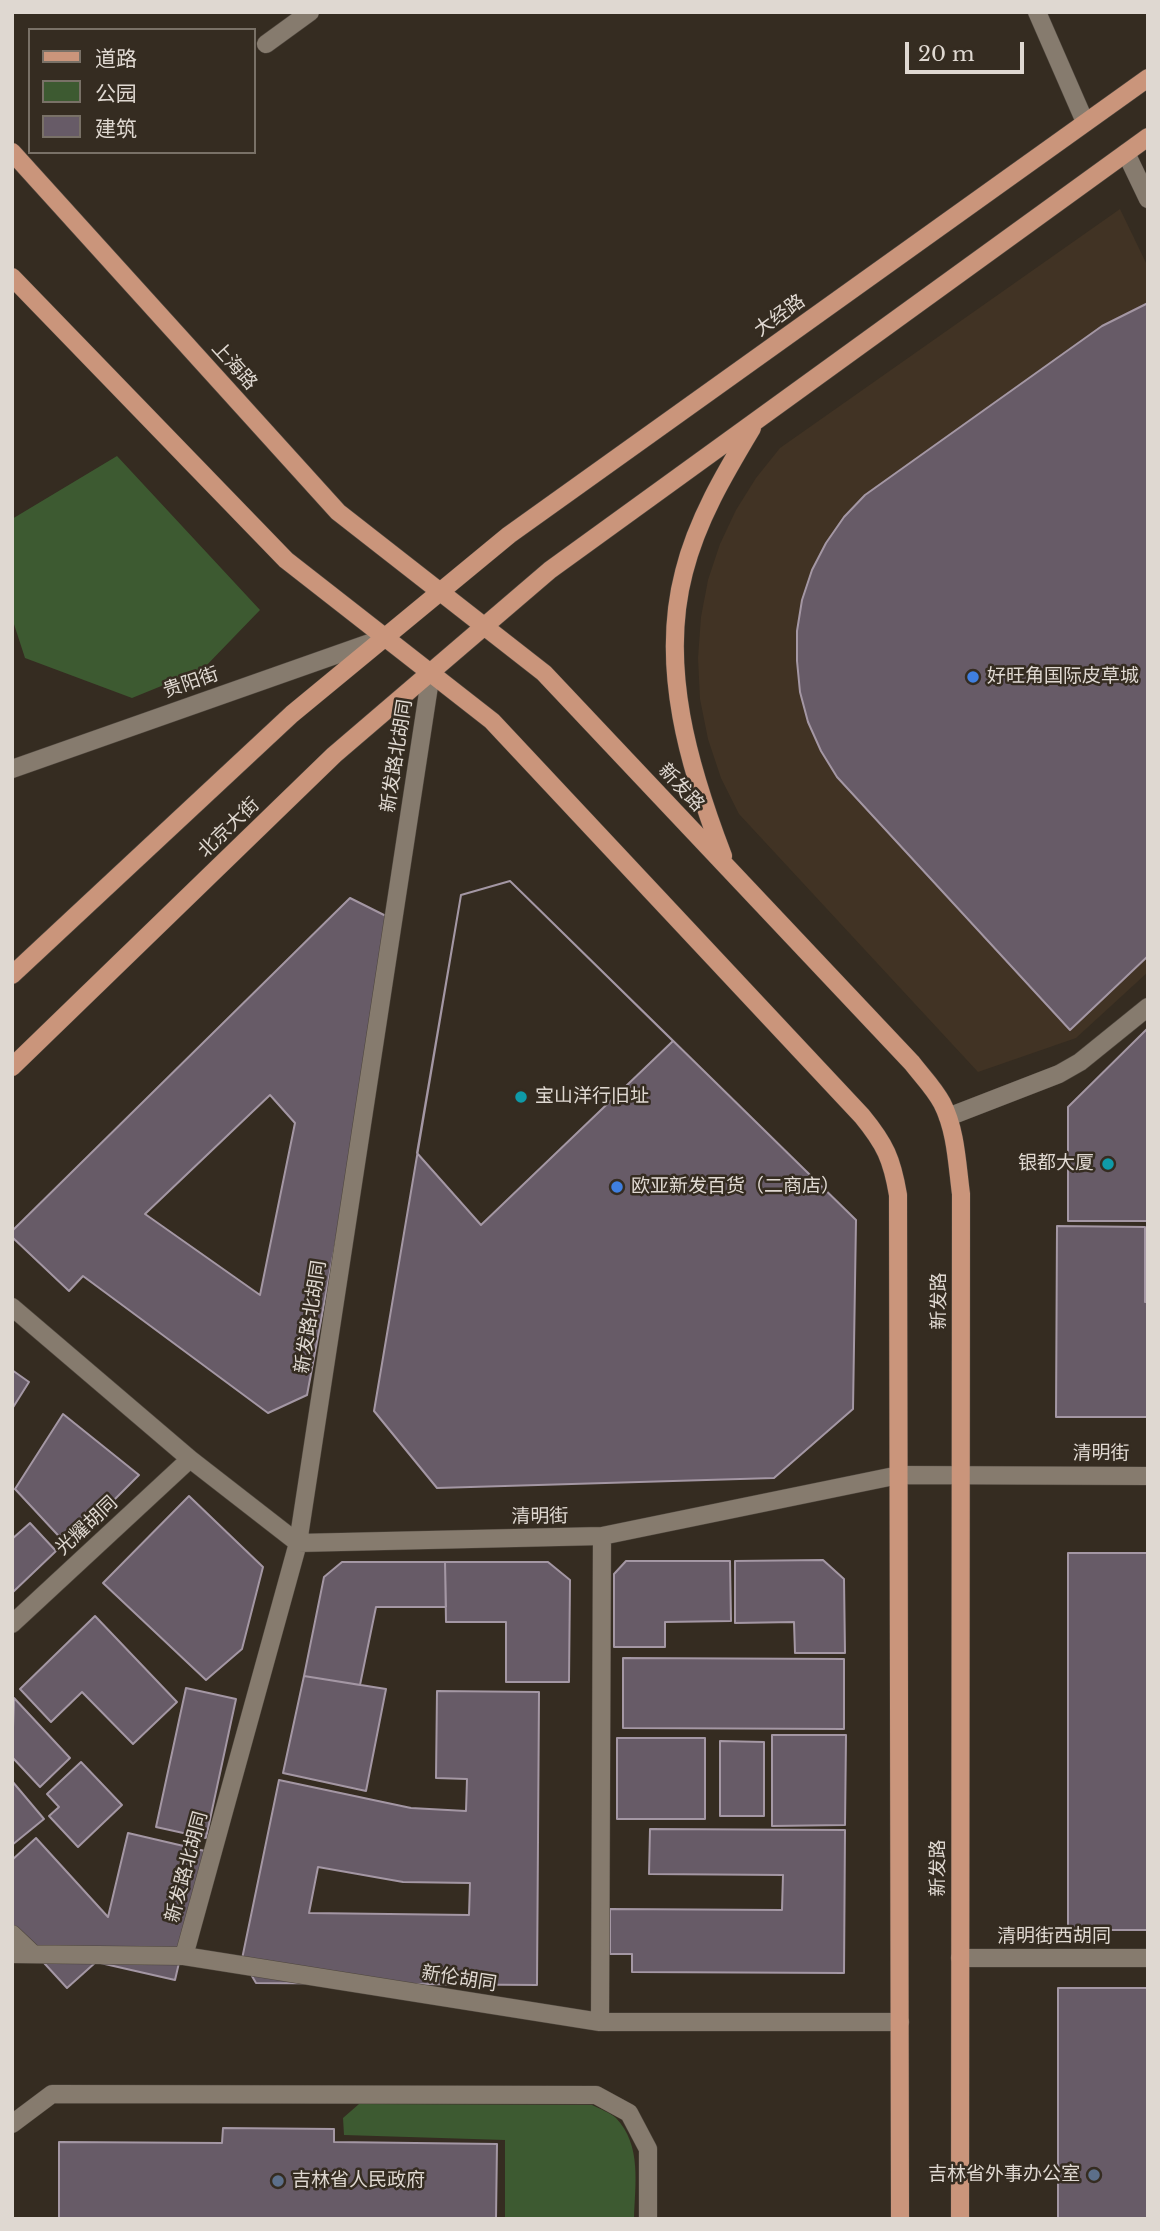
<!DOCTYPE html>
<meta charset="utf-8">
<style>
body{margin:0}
#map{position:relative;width:1160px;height:2231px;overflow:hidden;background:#352c21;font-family:"Libre Baskerville","Noto Sans SC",serif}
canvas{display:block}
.frame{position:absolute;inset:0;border:14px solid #dfd8d1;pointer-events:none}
.legend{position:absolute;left:28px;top:28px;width:228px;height:126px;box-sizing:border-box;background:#352c21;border:2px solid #797167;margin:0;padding:9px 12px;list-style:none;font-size:21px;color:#dfd8d1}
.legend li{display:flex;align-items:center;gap:14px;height:35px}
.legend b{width:35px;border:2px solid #797167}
.scale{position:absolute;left:905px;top:42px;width:119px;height:32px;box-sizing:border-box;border:4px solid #dfd8d1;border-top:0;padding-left:9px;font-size:21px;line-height:24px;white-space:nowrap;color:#dfd8d1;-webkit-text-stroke:5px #352c21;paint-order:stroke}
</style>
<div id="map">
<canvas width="1160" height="2231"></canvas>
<div class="frame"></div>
<ul class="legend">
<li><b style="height:9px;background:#ca957b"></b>道路</li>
<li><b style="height:19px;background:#3d5a31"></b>公园</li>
<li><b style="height:19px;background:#675b67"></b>建筑</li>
</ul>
<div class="scale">20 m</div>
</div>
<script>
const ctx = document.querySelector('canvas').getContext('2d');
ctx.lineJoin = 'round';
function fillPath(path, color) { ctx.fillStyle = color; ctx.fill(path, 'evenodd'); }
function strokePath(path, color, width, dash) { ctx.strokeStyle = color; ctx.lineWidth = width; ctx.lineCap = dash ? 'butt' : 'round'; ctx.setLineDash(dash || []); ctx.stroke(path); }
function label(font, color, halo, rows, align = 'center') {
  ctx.font = font + ' "Libre Baskerville","Noto Sans SC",serif'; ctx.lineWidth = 5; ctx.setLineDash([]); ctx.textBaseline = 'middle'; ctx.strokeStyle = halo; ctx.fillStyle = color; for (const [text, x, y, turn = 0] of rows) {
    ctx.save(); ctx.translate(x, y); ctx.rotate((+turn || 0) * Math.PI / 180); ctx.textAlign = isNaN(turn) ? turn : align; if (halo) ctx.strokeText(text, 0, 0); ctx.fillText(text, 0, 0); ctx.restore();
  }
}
const built = new Path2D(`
 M1120,209L1148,267V972L1076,1038L978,1072L739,814L721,778L708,739L700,699L698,658L701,617L708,580L720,544L736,510L756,478L780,448Z`);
const green = new Path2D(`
 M117,456L260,610L203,669L132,698L25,658L12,618V519Z
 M359,2104L592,2105C600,2109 611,2113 616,2118C642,2145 635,2185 634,2219H505V2140L344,2135L343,2118Z`);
const building = new Path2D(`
 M1148,303V956L1070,1030L837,777L821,751L808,722L800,692L797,661V631L802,600L812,570L826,543L844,517L865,495L1102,326Z
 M510,881L856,1220L853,1409L774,1478L437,1488L374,1411L461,895Z
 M510,881L673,1041L481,1225L417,1153L461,895Z
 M350,898L396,921L307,1395L268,1413L83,1276L69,1291L12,1237V1231ZM270,1095L295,1123L260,1295L145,1214Z
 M1148,1028V1221H1068V1107Z
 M1057,1226L1145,1227V1302H1148V1417H1056Z
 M12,1370L29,1382L12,1409Z
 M63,1414L139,1475L68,1546L15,1489Z
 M189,1496L263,1567L242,1649L206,1680L103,1583Z
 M30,1523L56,1551L12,1593V1539Z
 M1068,1553H1148V1930H1068Z
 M823,1560L844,1579L845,1653H795L794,1622L735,1623V1561Z
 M626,1561H730L731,1621L665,1622V1647H614V1574Z
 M342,1562H445L446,1607H376L360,1685L304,1676L324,1577Z
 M445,1562H548L570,1580L569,1682H506V1622H446Z
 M95,1616L177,1702L133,1744L82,1692L51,1722L20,1689Z
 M623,1658L844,1659V1729L623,1728Z
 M304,1676L386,1689L366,1791L283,1773Z
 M186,1688L236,1699L206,1838L156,1827Z
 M437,1691L539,1692L537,1985L256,1983L242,1959L279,1780L411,1808L466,1811L467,1779L436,1778ZM318,1867L403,1882L470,1883L469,1915L309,1913Z
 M14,1698L70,1758L40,1787L12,1757Z
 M772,1735H846L845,1825L772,1826Z
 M617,1738H705V1819H617Z
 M720,1741L764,1742V1816H720Z
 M81,1762L122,1805L78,1847L49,1816L59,1807L47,1794Z
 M12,1781L44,1819L12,1845Z
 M650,1829L845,1830L844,1973L632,1972V1954H610V1909L782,1910L783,1875L649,1874Z
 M128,1833L205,1851L175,1980L96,1962L67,1988L12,1928V1860L36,1838L108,1917Z
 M1058,1988H1148V2219H1058Z
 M223,2128L334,2129V2142L497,2144L496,2219H59V2142L222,2143Z`);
const minor = new Path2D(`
 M1037,12L1085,122
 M266,44L310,12
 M1126,153L1148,199
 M12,769L381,639
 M948,1117L1059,1074L1080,1062L1148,1007
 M12,1307L190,1459L298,1543L602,1536L899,1475L1148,1476
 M12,1624L190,1459
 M12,1934L33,1954
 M12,1954L184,1956L600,2022H900
 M184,1956L298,1543L431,673
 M960,1958H1148
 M600,2022L602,1536
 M12,2124L52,2094L596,2095L629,2113L648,2149V2219`);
const major = new Path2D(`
 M12,152L338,512L544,673L912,1063C922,1076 934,1088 942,1103C956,1130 957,1164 961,1194L960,2219
 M12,277L286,560L492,721L862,1116C885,1144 892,1159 898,1195L900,2219
 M723,856C689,767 659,667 684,572C697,520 725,473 752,428
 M12,975L292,714L509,535L1148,78
 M12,1067L334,755L550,570L1148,137`);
const markers = [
 [973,677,7,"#3f7fe0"],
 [521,1097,7,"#0f9aa8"],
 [1108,1164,7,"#0f9aa8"],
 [617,1187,7,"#3f7fe0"],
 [1094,2175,7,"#5c6f8a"],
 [278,2181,7,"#5c6f8a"]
];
const streetNames = [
 ["大经路",780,316,-36],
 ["上海路",234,366,48],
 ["贵阳街",191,683,-19],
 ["新发路北胡同",397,756,-81],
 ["新发路",681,788,47],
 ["北京大街",229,828,-44],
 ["新发路",940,1301,-90],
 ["新发路北胡同",311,1317,-81],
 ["清明街",1101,1454],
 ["清明街",540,1517,-1],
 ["光耀胡同",87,1526,-43],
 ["新发路北胡同",187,1867,-75],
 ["新发路",939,1868,-90],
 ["清明街西胡同",1054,1937],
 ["新伦胡同",459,1979,9]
];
const poiNames = [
 ["好旺角国际皮草城",987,677],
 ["宝山洋行旧址",535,1097],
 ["银都大厦",1094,1164,"right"],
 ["欧亚新发百货（二商店）",631,1187],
 ["吉林省外事办公室",1080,2175,"right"],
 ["吉林省人民政府",292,2181]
];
fillPath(built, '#413324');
fillPath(green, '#3d5a31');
fillPath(building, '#675b67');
strokePath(building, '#a497a4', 2);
strokePath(minor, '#4f473e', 19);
strokePath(major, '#4f473e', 19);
strokePath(minor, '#867b6e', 18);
strokePath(major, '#ca957b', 18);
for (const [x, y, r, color] of markers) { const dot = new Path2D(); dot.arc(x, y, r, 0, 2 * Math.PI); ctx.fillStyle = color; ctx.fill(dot); strokePath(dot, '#352c21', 2.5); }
label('19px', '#dfd8d1', '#352c21', streetNames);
label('19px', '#dfd8d1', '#352c21', poiNames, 'left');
</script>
